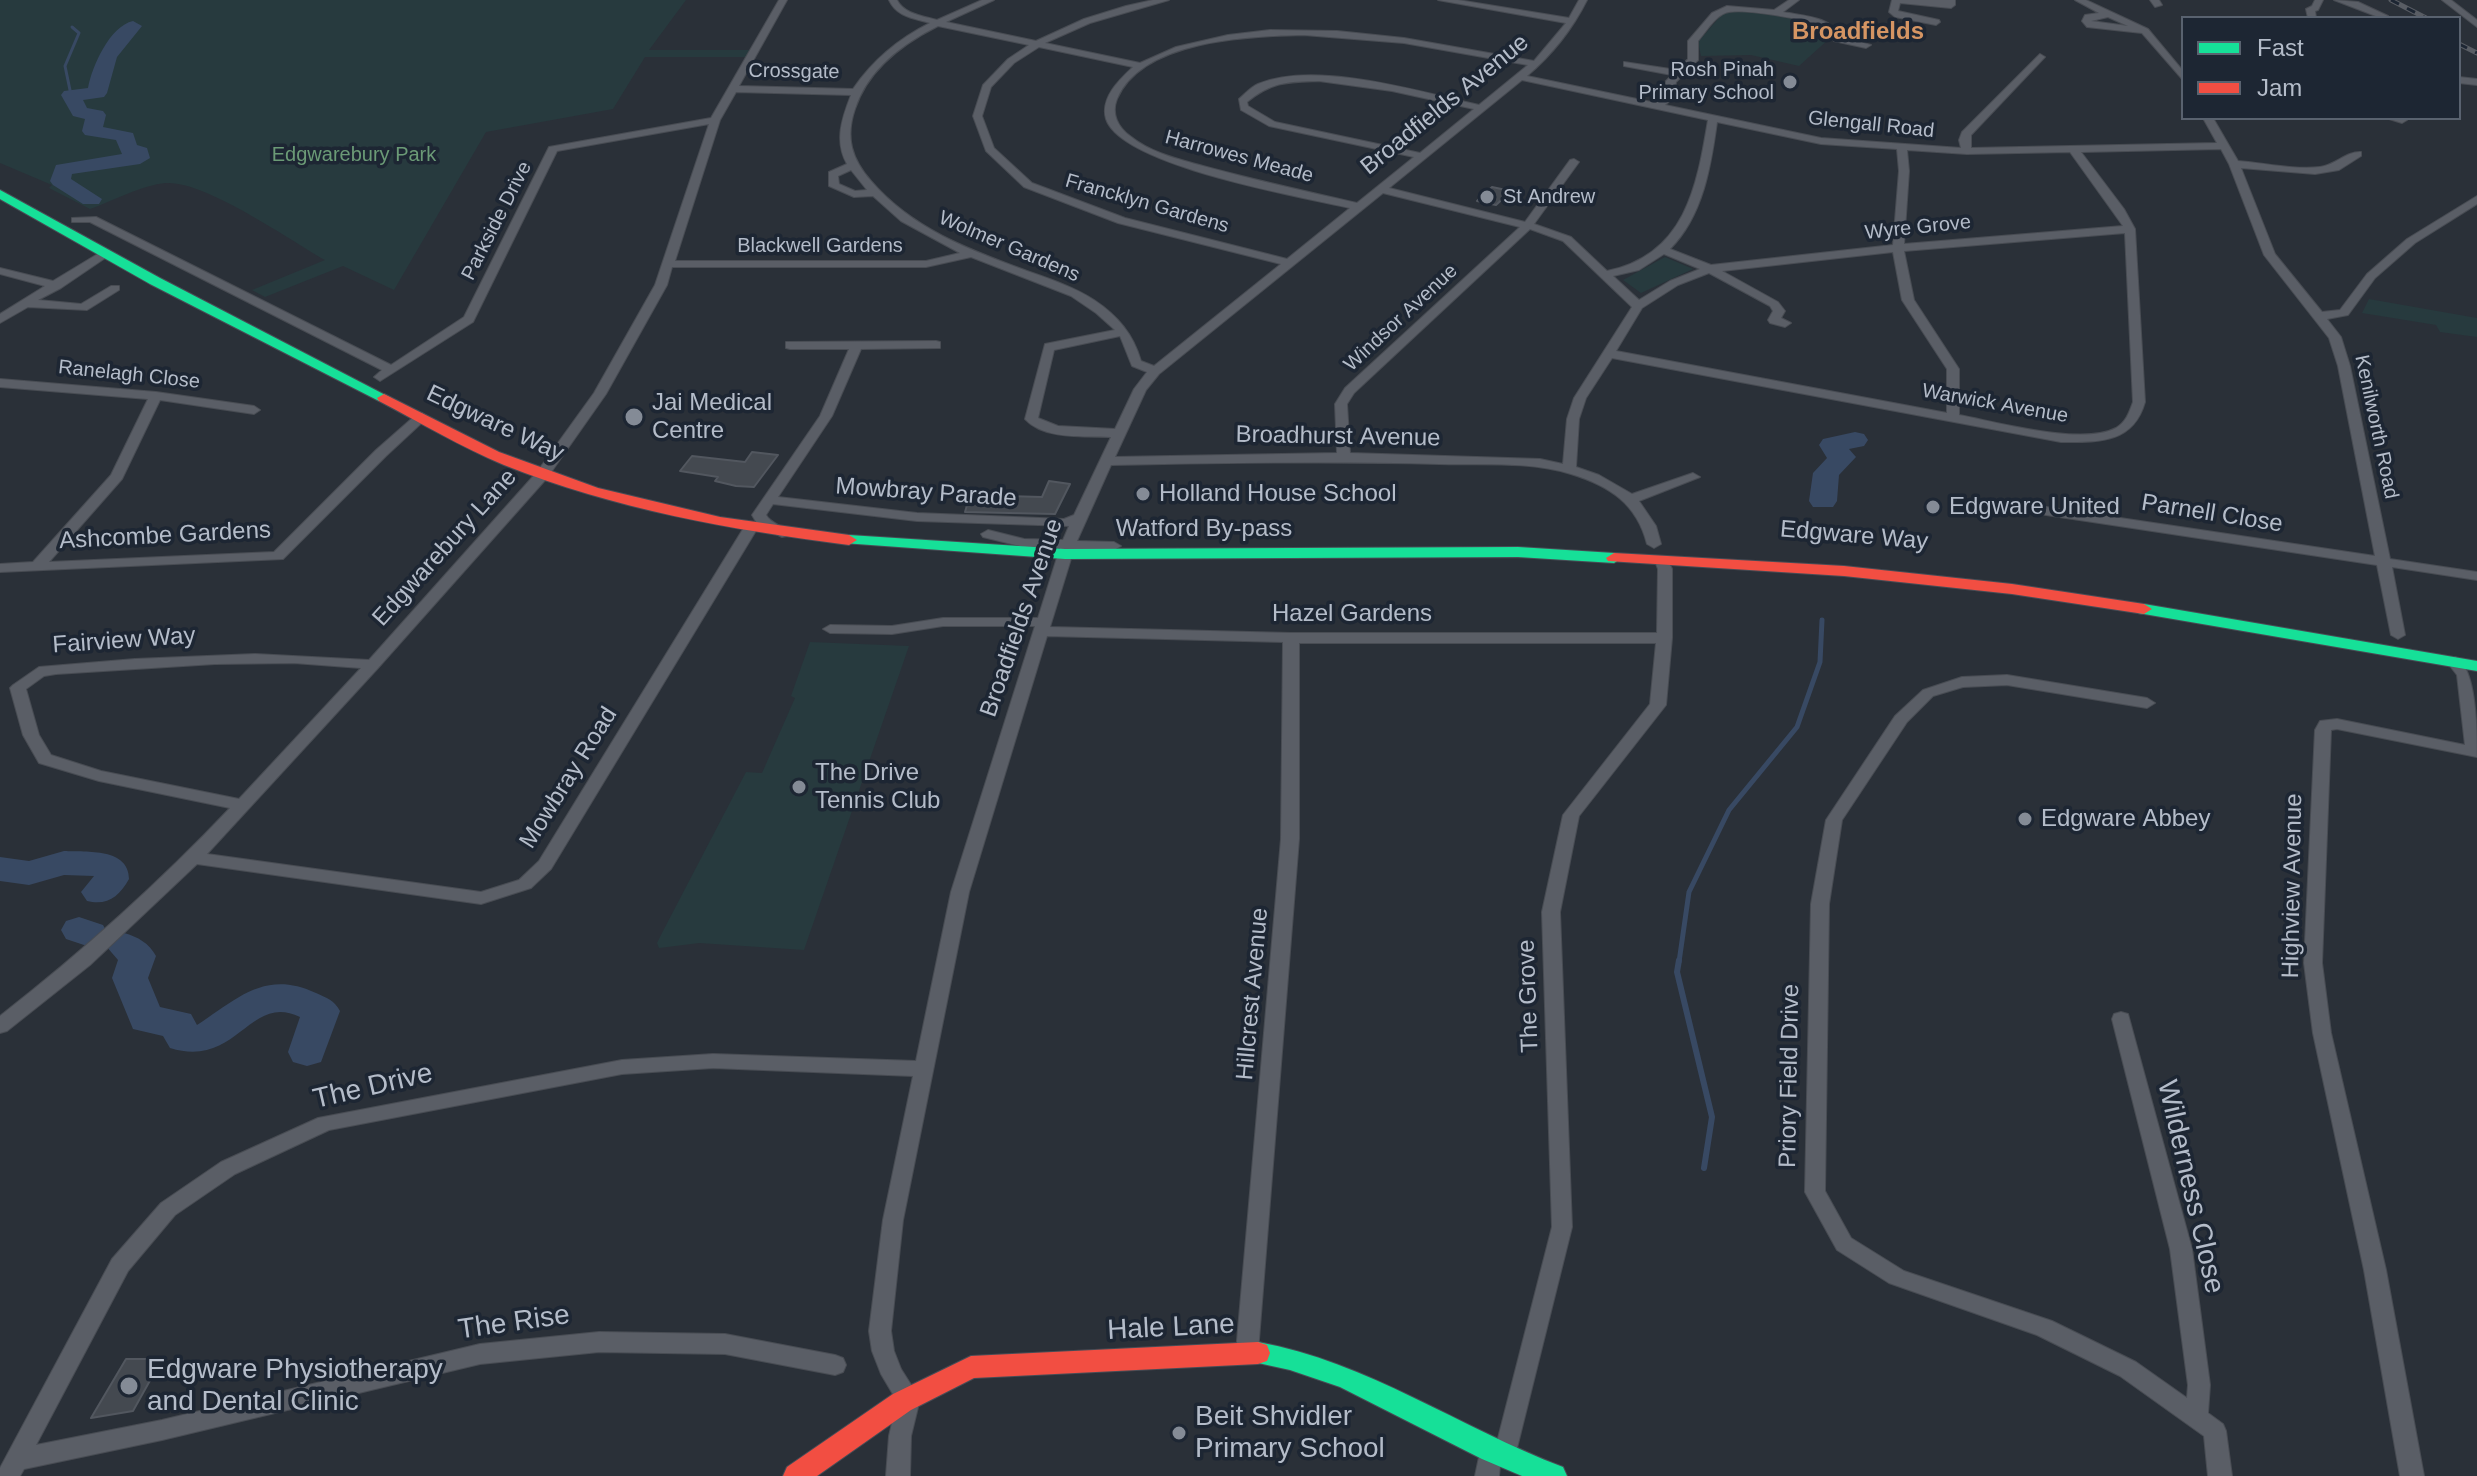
<!DOCTYPE html>
<style>
body{margin:0}
#map{position:relative;width:2477px;height:1476px;overflow:hidden;background:#2a3038;font-family:Helvetica,sans-serif}
canvas{display:block}
.legend{position:absolute;left:2181px;top:16px;width:280px;height:104px;box-sizing:border-box;background:#1d2633;border:2px solid #59626f;margin:0;padding:10px 14px;list-style:none;font-size:24px;color:#b4bcc9}
.legend li{display:flex;align-items:center;gap:16px;height:40px}
.legend b{width:40px;border:2px solid #59626f}
</style>
<div id="map">
<canvas width="2477" height="1476"></canvas>
<ul class="legend">
<li><b style="height:10px;background:#16e098"></b>Fast</li>
<li><b style="height:10px;background:#f24e42"></b>Jam</li>
</ul>
</div>
<script>
const ctx = document.querySelector('canvas').getContext('2d');
ctx.lineJoin = 'round';
function fillPath(path, color) { ctx.fillStyle = color; ctx.fill(path, 'evenodd'); }
function strokePath(path, color, width, dash) { ctx.strokeStyle = color; ctx.lineWidth = width; ctx.lineCap = dash ? 'butt' : 'round'; ctx.setLineDash(dash || []); ctx.stroke(path); }
function label(font, color, halo, rows, align = 'center') {
  ctx.font = font + ' Helvetica,sans-serif'; ctx.lineWidth = 7; ctx.setLineDash([]); ctx.textBaseline = 'middle'; ctx.strokeStyle = halo; ctx.fillStyle = color; for (const [text, x, y, turn = 0] of rows) {
    ctx.save(); ctx.translate(x, y); ctx.rotate((+turn || 0) * Math.PI / 180); ctx.textAlign = isNaN(turn) ? turn : align; if (halo) ctx.strokeText(text, 0, 0); ctx.fillText(text, 0, 0); ctx.restore();
  }
}
const green = new Path2D(`
 M0,0H686L649,50H756L754,57H645L613,109L486,132L394,290L343,266L265,297L252,290L325,260C290,240 204,180 166,183C142,185 113,201 90,209L49,188L52,185L0,163Z
 M1738,10C1768,12 1810,13 1830,38L1799,66L1751,55L1701,56L1698,42L1724,12Z
 M1665,257L1693,269L1641,293L1623,280Z
 M2369,299L2477,318V337L2440,332L2436,325L2362,313Z
 M810,642L909,646L804,950L699,943L659,948L657,943L663,931L746,772L762,773L795,698L791,696Z`);
const streamFar2 = new Path2D(`
 M71,95L65,66L79,33L72,27`);
const streamFar1 = new Path2D(`
 M1679,962L1689,892L1729,810L1797,727L1820,662L1822,620`);
const stream = new Path2D(`
 M1679,960L1677,972L1712,1117L1704,1168`);
const river = new Path2D(`
 M133,21L142,26L117,57L107,93L104,97L83,100L87,108L103,111L106,115L103,127L133,133L137,145L147,148L150,158L140,164L72,174L71,179L102,199L99,204H83L53,185L50,181L56,165L122,154L116,140L85,135L82,131L85,119L73,116L61,95L64,91L88,88C92,66 110,26 133,21Z
 M1855,432L1864,434L1868,440L1864,446L1849,449L1856,457L1839,475L1837,501L1833,507H1813L1809,501L1813,473L1827,458L1819,445L1823,439Z
 M64,851C87,852 129,848 129,879C119,897 107,906 87,901L81,892L94,876L64,875L29,885L0,881V857L29,861Z
 M79,917L103,925L108,934L103,943L90,947L66,939L61,930L66,921Z
 M124,933C138,937 149,943 156,956L148,978L160,1007L191,1014L197,1025C237,999 265,969 316,993C327,998 334,1000 340,1011L321,1062L307,1066L293,1062L288,1052L300,1017C249,992 238,1069 170,1048L163,1036L133,1029L112,978L118,960L106,946L111,937Z`);
const building = new Path2D(`
 M1492,187L1511,191L1496,205L1477,201Z
 M752,452L778,455L754,487L736,486L715,481L718,477L680,471L692,456L745,462Z
 M1049,481L1070,484L1055,514L965,512L970,495L1042,497Z
 M126,1359H162L133,1411L91,1418Z`);
const street = new Path2D(`
 M779,0H787L739,86L853,89C873,60 898,39 930,23C913,18 897,17 889,0H897C904,14 923,16 937,20L982,0H994L946,22L1036,41L1084,19L1126,6L1153,0H1169L1090,23L1045,43L1140,63L1176,47L1228,35L1270,30L1337,31L1404,38L1534,61L1566,23L1438,0H1458L1569,18L1579,0H1587C1573,28 1552,55 1527,76L1656,103L1664,96L1666,81L1672,75L1624,66V62L1677,70L1688,59V41L1712,13L1727,6L1774,10L1789,0H1799L1783,12C1803,16 1831,16 1841,37L1871,45L1866,48L1834,41C1830,35 1829,30 1822,27C1808,19 1746,9 1729,12C1716,14 1706,32 1698,41V60L1676,82L1674,97L1665,105L1821,138L1961,148L1959,140L1962,132L2040,54L2045,57L2043,59L1971,135V148L2217,143L2203,118H2213L2238,161C2264,163 2294,170 2320,167C2335,165 2347,151 2361,152V156L2339,170L2315,174L2241,168L2275,254L2322,312L2340,310L2367,274L2407,239L2477,196V204L2415,243L2375,278L2348,315L2327,319L2341,337L2350,366L2390,559L2477,572V580L2392,567L2405,635L2398,639L2391,635L2377,565L2033,513L2026,509L2033,505L2375,556L2338,366L2329,338L2264,255L2229,164L2221,149L2081,152L2124,209L2135,229L2145,402C2133,444 2098,442 2061,442L1612,358L1586,398L1579,419L1576,467L1599,475L1632,494L1693,473L1700,477L1639,501L1656,526L1661,544L1654,548L1647,544C1637,504 1610,486 1571,474C1530,461 1482,465 1439,464C1330,461 1221,463 1111,465L1077,541L1114,542L1121,546L1114,550L1074,549L1050,627L1291,633H1657L1658,569L1654,559L1656,556H1666L1672,569V638L1666,705L1579,816L1560,912L1572,1227L1513,1464L1505,1468L1500,1466L1499,1476H1475L1482,1443L1490,1440L1497,1442L1552,1227L1542,912L1563,815L1650,704L1656,643H1299V839L1258,1352L1255,1359L1247,1362L1239,1359L1236,1352L1281,839L1283,642L1047,636L969,892L903,1220L891,1331L894,1351L901,1369L920,1399L911,1436L910,1476H886L889,1436L897,1401L881,1374L872,1351L869,1331L883,1220L913,1076L713,1068L622,1074L329,1130L235,1174L175,1215L128,1271L36,1445L162,1420L480,1344L599,1332L725,1334L835,1355L843,1358L846,1365L843,1372L835,1375L725,1354L599,1352L480,1364L162,1440L24,1469L20,1476H0V1468L112,1259L161,1203L221,1162L318,1118L622,1060L713,1054L916,1061L951,892L1035,626H943L892,634L830,633L823,629L830,625L892,626L943,618H1038L1060,548L1024,547L983,537L981,534L988,530L1024,539L1063,540L1069,526L917,521L773,504L766,515C771,524 783,525 789,533L787,536L782,537L758,525L752,515L820,416L849,349H790L786,348V342L936,341L940,342V348L861,349L832,416L778,497L917,513L1064,519L1074,515L1111,437C1085,436 1044,440 1025,419L1045,344L1115,330L1096,313L1071,296L971,257L926,267H672L667,285L606,394L547,478L378,668L207,854L481,892L519,880L539,861L743,529L745,526H755L757,529L551,869L531,888L481,904L197,864L90,965L7,1031L0,1033V1016C82,952 158,884 230,808L99,781L39,763L23,735L10,688L13,685L39,667L135,659L255,654L369,660L537,472L594,393L655,285L709,124L557,151L473,322L380,381L374,377L382,370L90,222H72V218L96,217L391,365L464,317L549,147L711,118ZM938,26L1029,45L1008,59L983,85L973,116L986,151L1024,187L1118,223L1281,264L1154,366L1141,361C1133,334 1118,316 1094,300C1074,287 1050,279 1027,271C970,250 912,229 871,181C852,159 845,138 855,109C868,69 902,44 938,26ZM1304,35L1404,43L1528,65L1479,105C1420,92 1316,60 1258,84C1251,87 1245,94 1239,99L1241,110L1269,126L1414,157L1357,203C1305,191 1254,180 1203,166C1178,159 1151,153 1130,136C1118,127 1111,114 1117,99C1142,40 1249,36 1304,35ZM1039,47L1133,67C1119,80 1100,98 1106,119C1121,166 1303,197 1350,208L1287,259L1125,218L1032,183L994,148L982,116L991,87L1014,63ZM1522,80L1708,120C1697,187 1685,255 1607,271L1571,237L1534,224L1579,162L1574,159L1570,160L1525,222L1389,188ZM1319,81L1392,91L1474,109L1420,153L1275,122L1248,106L1247,102C1273,81 1288,82 1319,81ZM736,92L851,95C842,118 834,141 847,164L829,172V186L854,197L873,196L901,221L960,253L926,261H675L720,120ZM1717,122L1821,144L1897,149L1899,171L1893,245L1711,265L1670,249C1703,216 1711,166 1717,122ZM1907,150L1967,154L2070,152L2123,226L1904,244L1909,171ZM851,170L867,190L855,191L839,184L838,176ZM1383,193L1520,227L1345,388L1335,404L1337,453L1115,457L1146,390L1159,374ZM1530,229L1563,241L1632,307L1574,398L1567,419L1563,464L1540,459L1350,453L1347,404L1354,393ZM2125,233L2133,402C2129,413 2126,422 2116,428C2082,446 1997,422 1959,415V369L1914,300L1904,251ZM1893,252L1902,300L1947,369V413L1616,351L1642,308L1678,285L1709,273L1770,306L1773,311L1768,320L1770,323L1785,327L1791,323L1781,318L1785,311L1778,302L1722,271ZM1664,254L1700,269L1670,281L1639,300L1613,276L1639,270ZM1120,336L1132,366L1147,372L1134,389L1115,429L1058,426L1038,418L1054,350ZM294,663L361,668L239,799L101,771L51,755L39,735L26,689L44,676L56,674L215,664Z
 M1892,0H1955V5L1951,8L1900,3L1898,11L1939,20L1940,22L1936,25L1895,17L1889,12Z
 M2075,0H2086L2148,29L2183,71V80L2142,33L2087,27L2082,21L2085,15L2099,13ZM2108,17L2128,26L2091,21Z
 M2150,0H2159L2162,5L2155,7Z
 M2315,0H2323L2318,10L2315,11L2316,18H2308L2306,9L2312,6Z
 M2334,0L2358,2L2388,16L2381,18Z
 M2442,0H2451L2477,20V27Z
 M2459,77L2477,79V85L2459,83Z
 M2386,118H2406L2407,120L2402,123Z
 M101,252L111,254L61,288L38,300L81,304L111,286H119V290L87,310L28,307L0,323V314L45,286L0,274V268L53,281Z
 M0,379L156,392L254,406L260,410L254,414L160,400L122,479L49,562L274,552L376,450L417,414L422,413L428,417L386,456L283,559L0,572V564L33,562L111,475L148,399L0,387Z
 M2455,657C2477,667 2477,732 2477,757L2337,729L2331,730L2322,963L2331,1033L2386,1270L2424,1476H2400L2364,1270L2313,1033L2304,963L2315,730L2320,721L2337,719L2465,745L2457,675L2447,662Z
 M2007,675L2147,698L2155,703L2147,708L2007,685L1963,687L1933,696L1907,722L1842,820L1829,904L1825,1191L1851,1238L1904,1271L2052,1321L2136,1362L2187,1398L2188,1385L2170,1249L2112,1019L2114,1014L2121,1012L2128,1014L2192,1249L2210,1385L2208,1413L2223,1424L2226,1431L2232,1476H2208L2204,1436L2120,1376L2037,1335L1889,1283L1837,1250L1805,1192L1811,904L1826,820L1895,716L1923,690L1962,677Z`);
const fast = new Path2D(`
 M0,190L160,278L391,398L389,401H379L150,284L0,199Z
 M849,535L1065,549L1518,547L1614,553L1622,558L1614,563L1518,557L1065,559L843,543L841,540Z
 M2144,604L2477,661V671L2138,613L2136,609L2138,605Z
 M1258,1342C1368,1362 1460,1428 1563,1467L1567,1476H1522L1482,1459L1340,1387L1290,1370L1249,1361L1246,1353L1249,1345Z`);
const jam = new Path2D(`
 M384,394L499,452L598,488L720,517L849,535L857,540L849,545C731,530 615,509 504,465C461,447 421,423 379,401L377,398Z
 M1614,553L1844,566L2012,584L2144,604L2152,609L2144,614L2012,594L1844,576L1608,561L1606,558Z
 M1258,1342L1267,1345L1270,1353L1267,1361L1258,1364L974,1378L911,1410L817,1476H783L787,1467L893,1394L971,1356Z`);
const rail = new Path2D(`
 M2391,0L2426,18
 M2459,44L2477,53`);
const markers = [
 [1790,82,8,"#848b96"],
 [1487,197,8,"#848b96"],
 [634,417,10,"#848b96"],
 [1143,494,8,"#848b96"],
 [1933,507,8,"#848b96"],
 [799,787,8,"#848b96"],
 [2025,819,8,"#848b96"],
 [129,1386,10,"#848b96"],
 [1179,1433,8,"#848b96"]
];
const farPoinames = [
 ["Rosh Pinah",1774,70],
 ["Primary School",1774,93],
 ["St Andrew",1503,197,"left"]
];
const farStreetnames = [
 ["Crossgate",794,72,1],
 ["Glengall Road",1871,125,6],
 ["Harrowes Meade",1239,157,15],
 ["Francklyn Gardens",1147,204,16],
 ["Parkside Drive",497,221,-63],
 ["Wyre Grove",1918,228,-6],
 ["Blackwell Gardens",820,246],
 ["Wolmer Gardens",1009,247,23],
 ["Windsor Avenue",1401,318,-43],
 ["Ranelagh Close",129,375,6],
 ["Warwick Avenue",1995,404,10],
 ["Kenilworth Road",2376,427,78]
];
const farParknames = [
 ["Edgwarebury Park",354,155]
];
const farQuarternames = [
 ["Broadfields",1858,32]
];
const streetNames = [
 ["Broadfields Avenue",1445,105,-39],
 ["Edgware Way",495,424,25],
 ["Broadhurst Avenue",1338,437,1],
 ["Mowbray Parade",926,493,4],
 ["Parnell Close",2212,514,9],
 ["Watford By-pass",1204,529],
 ["Ashcombe Gardens",165,536,-3],
 ["Edgware Way",1854,536,5],
 ["Edgwarebury Lane",445,548,-48],
 ["Hazel Gardens",1352,614],
 ["Broadfields Avenue",1022,618,-71],
 ["Fairview Way",124,641,-4],
 ["Mowbray Road",569,778,-58],
 ["Highview Avenue",2293,886,-89],
 ["Hillcrest Avenue",1253,994,-85],
 ["The Grove",1529,996,-92],
 ["Priory Field Drive",1790,1076,-89]
];
const poiNames = [
 ["Jai Medical",652,403],
 ["Centre",652,431],
 ["Holland House School",1159,494],
 ["Edgware United",1949,507],
 ["The Drive",815,773],
 ["Tennis Club",815,801],
 ["Edgware Abbey",2041,819]
];
const nearStreetnames = [
 ["The Drive",373,1087,-13],
 ["Wilderness Close",2190,1187,77],
 ["The Rise",514,1323,-8],
 ["Hale Lane",1171,1328,-3]
];
const nearPoinames = [
 ["Edgware Physiotherapy",147,1370],
 ["and Dental Clinic",147,1402],
 ["Beit Shvidler",1195,1417],
 ["Primary School",1195,1449]
];
fillPath(green, '#273a3e');
strokePath(streamFar2, '#384963', 3);
strokePath(streamFar1, '#384963', 5);
strokePath(stream, '#384963', 6);
fillPath(river, '#384963');
fillPath(building, '#444950');
strokePath(building, '#52575f', 2);
strokePath(street, '#484c53', 2);
strokePath(fast, '#484c55', 2);
strokePath(jam, '#484c55', 2);
fillPath(street, '#5a5e66');
fillPath(fast, '#16e098');
fillPath(jam, '#f24e42');
strokePath(rail, '#595d64', 5);
strokePath(rail, '#1d2633', 3, [9]);
for (const [x, y, r, color] of markers) { const dot = new Path2D(); dot.arc(x, y, r, 0, 2 * Math.PI); ctx.fillStyle = color; ctx.fill(dot); strokePath(dot, '#1d2633', 3); }
label('20px', '#b4bcc9', '#1d2633', farPoinames, 'right');
label('20px', '#b4bcc9', '#1d2633', farStreetnames);
label('20px', '#6b9a76', '#1d2633', farParknames);
label('bold 24px', '#d59563', '#1d2633', farQuarternames);
label('24px', '#b4bcc9', '#1d2633', streetNames);
label('24px', '#b4bcc9', '#1d2633', poiNames, 'left');
label('28px', '#b4bcc9', '#1d2633', nearStreetnames);
label('28px', '#b4bcc9', '#1d2633', nearPoinames, 'left');
</script>
